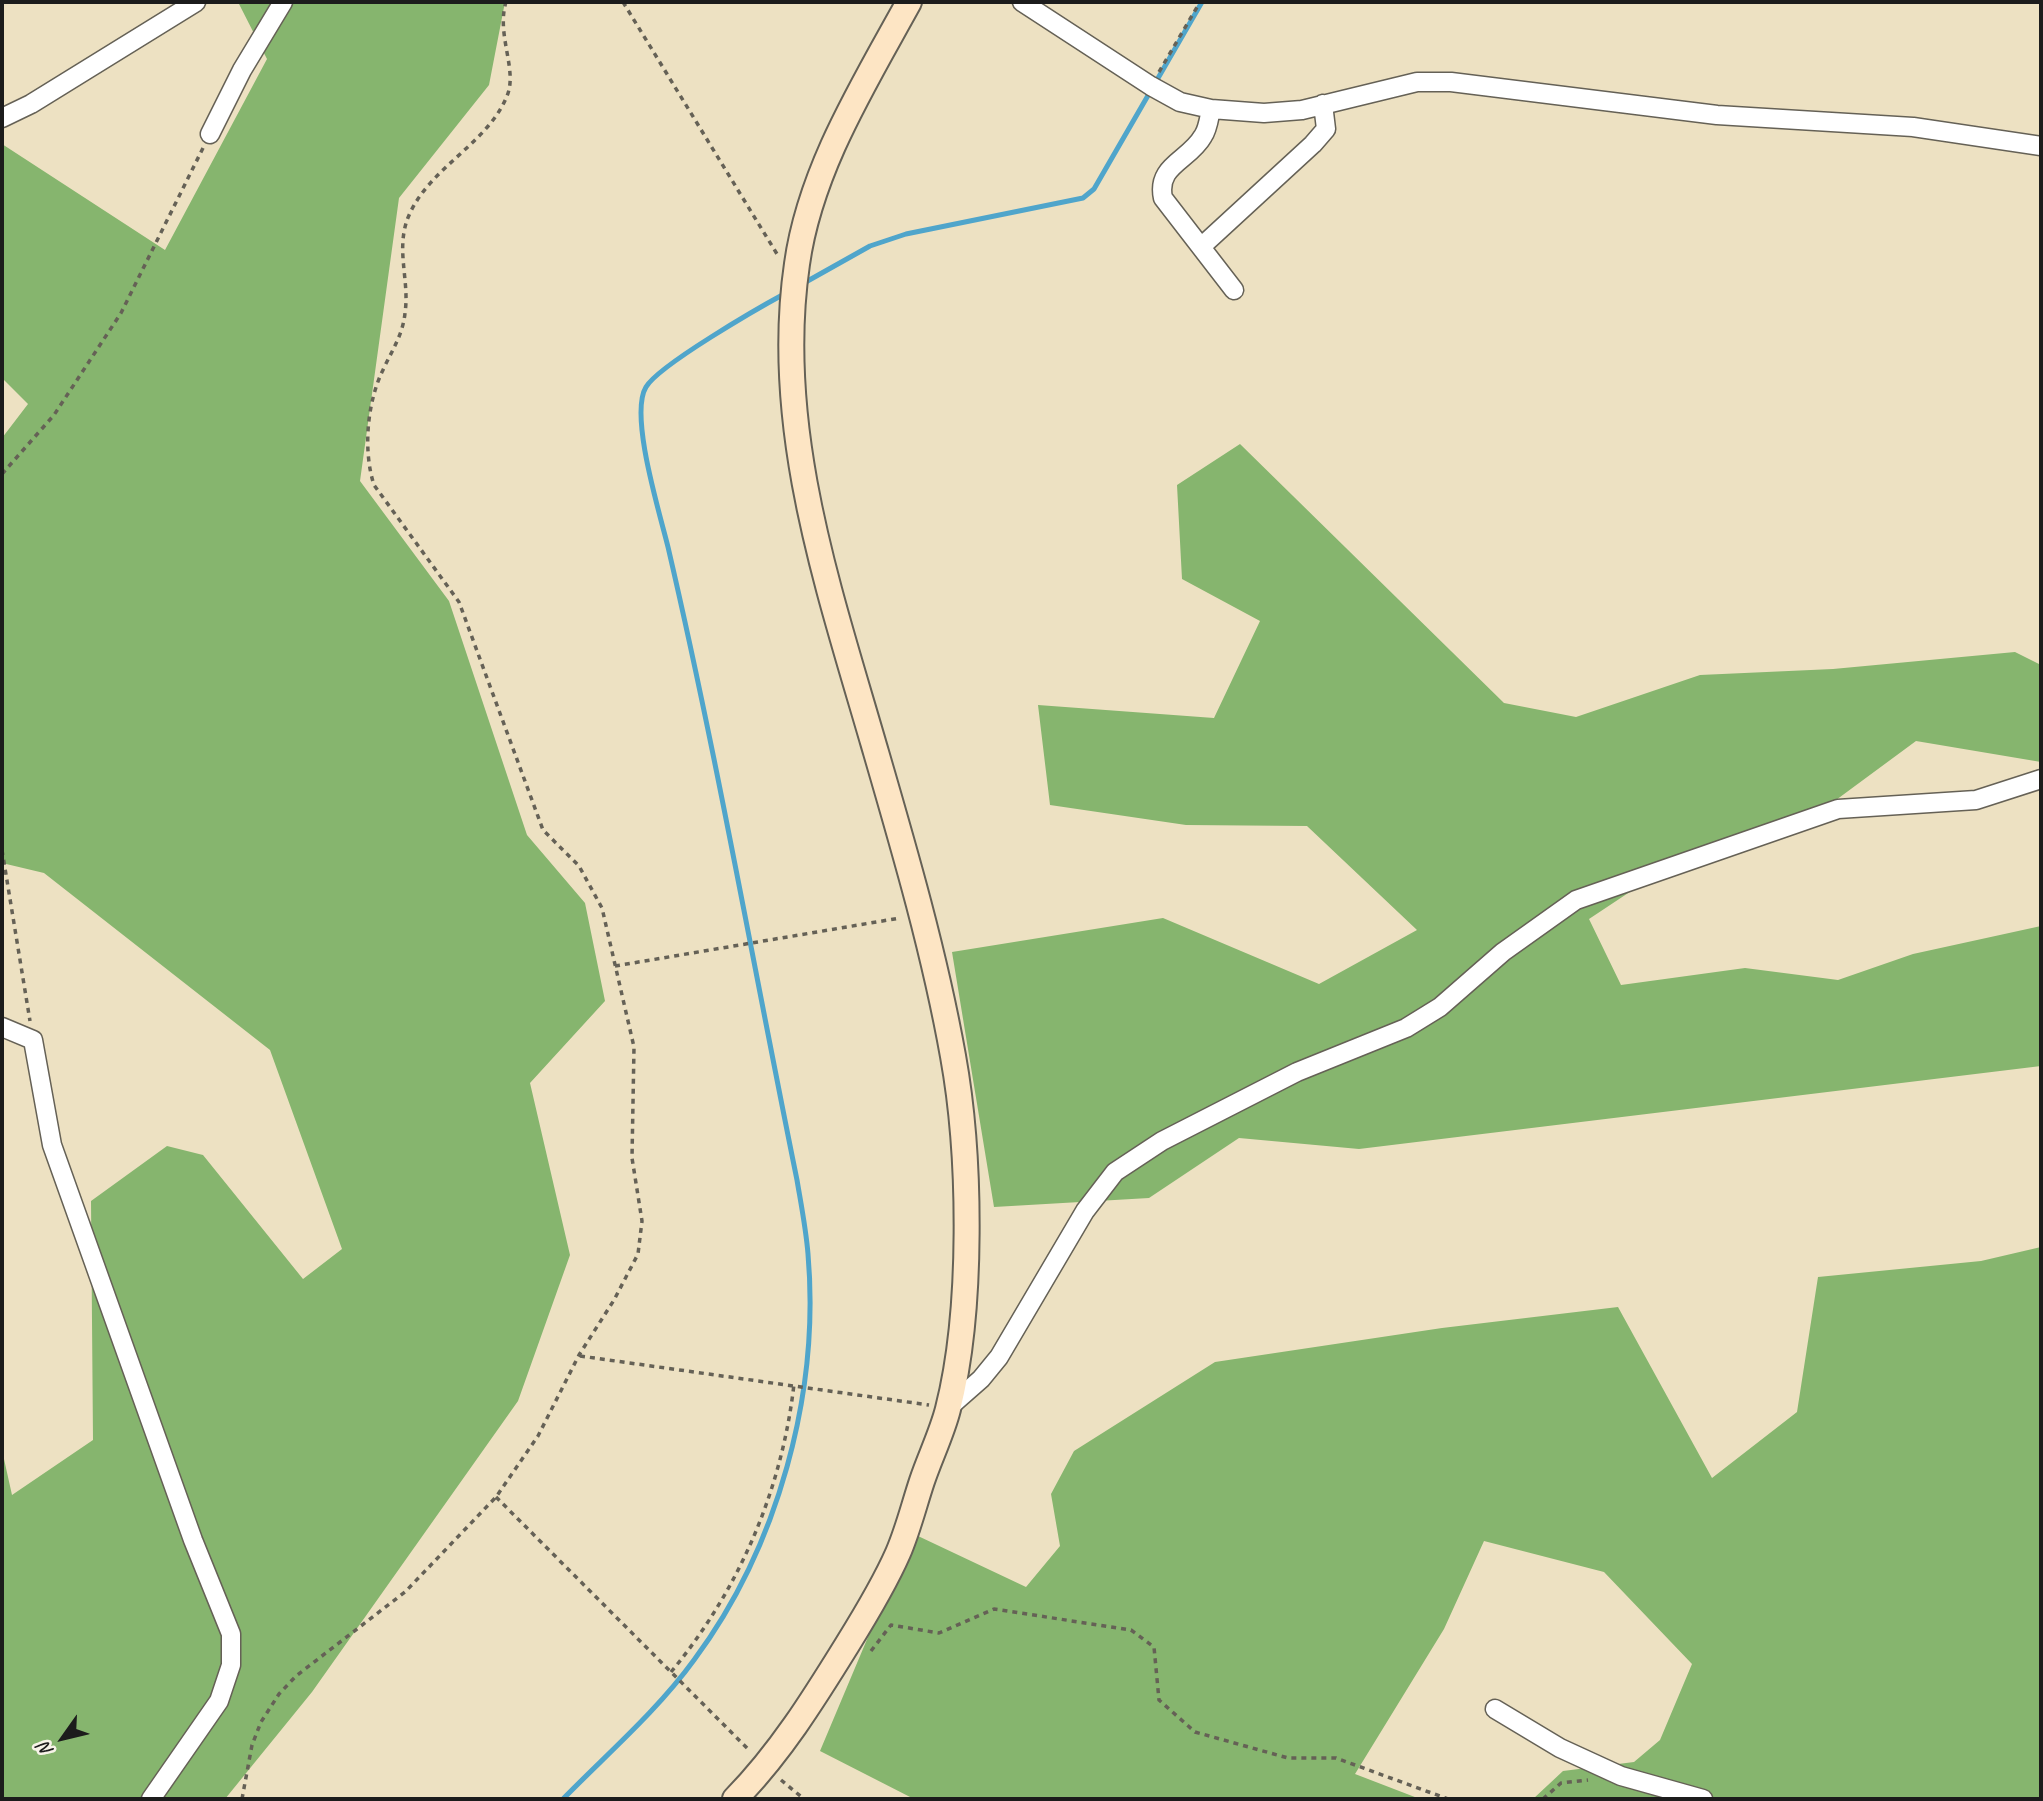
<!DOCTYPE html>
<style>
body{margin:0}
#map{position:relative;width:2043px;height:1801px;overflow:hidden;background:#ede1c2;font-family:Caveat,sans-serif}
canvas{display:block}
.frame{position:absolute;inset:0;border:4px solid #1c1c1c;pointer-events:none}
.north{position:absolute;left:28px;top:1703px;width:70px;height:70px;-webkit-text-stroke:5px #f7f3e8;paint-order:stroke;rotate:236deg;font-size:19px;font-weight:700;line-height:28px;text-align:center;color:#1c1c1c}
.north::after{content:'';display:block;margin:auto;width:24px;height:32px;background:#1c1c1c;clip-path:polygon(50% 0,100% 100%,50% 72%,0 100%)}
</style>
<div id="map">
<canvas width="2043" height="1801"></canvas>
<div class="frame"></div>
<div class="north">N</div>
</div>
<script>
const ctx = document.querySelector('canvas').getContext('2d');
ctx.lineJoin = 'round';
function fillPath(path, color) { ctx.fillStyle = color; ctx.fill(path, 'evenodd'); }
function strokePath(path, color, width, dash) { ctx.strokeStyle = color; ctx.lineWidth = width; ctx.lineCap = dash ? 'butt' : 'round'; ctx.setLineDash(dash || []); ctx.stroke(path); }
const forest = new Path2D(`
 M238,2H505L489,85L399,198L360,481L449,601L527,835L585,903L605,1001L530,1083L570,1255L518,1401L312,1692L225,1799H2V1450L12,1495L93,1440L91,1201L167,1146L203,1155L303,1279L342,1249L270,1050L44,873L2,863V438L28,404L2,378V144L165,250L267,59Z
 M1240,444L1504,703L1576,717L1700,675L1833,669L2015,652L2041,665V762L1916,741L1836,800L1696,848L1589,919L1621,985L1745,968L1838,980L1913,954L2041,926V1066L1359,1149L1239,1138L1149,1198L994,1207L952,952L1163,918L1319,984L1417,930L1307,826L1186,825L1050,805L1038,705L1214,718L1260,621L1182,579L1177,485Z
 M2041,1247V1799H1533L1563,1771L1634,1762L1660,1740L1692,1664L1604,1572L1484,1541L1444,1629L1355,1774L1420,1799H914L820,1751L892,1580L918,1536L1026,1587L1060,1546L1051,1494L1074,1451L1215,1362L1442,1328L1618,1307L1712,1478L1797,1412L1818,1277L1981,1261Z`);
const stream = new Path2D(`
 M804,283L870,246L906,234L1083,198L1094,189L1202,2
 M563,1799C607,1754 657,1711 694,1660C778,1547 820,1393 808,1254C806,1229 801,1204 797,1180C754,969 717,757 668,547C660,514 629,415 646,387C659,365 760,307 786,293`);
const path = new Path2D(`
 M623,2L777,254
 M1159,72L1200,2
 M2,474L54,415L121,313L203,148
 M2,850L30,1021
 M615,966L900,918
 M580,1356L929,1405
 M496,1497L750,1751
 M871,1651L891,1625L939,1633L994,1609L1131,1630L1154,1647L1159,1700L1195,1732L1288,1758H1336L1448,1799
 M671,1672C739,1590 782,1490 794,1384
 M781,1780L804,1799
 M242,1799L252,1745L261,1722L279,1694L296,1676L405,1592L496,1497L538,1436L579,1355L614,1300L638,1254L642,1221L632,1158L634,1047L602,908L579,866L543,830L459,602L374,485C363,451 367,404 382,372C391,352 403,335 405,313C410,279 394,247 410,213C432,166 488,143 507,96C518,70 496,35 506,2
 M1543,1799L1561,1783L1588,1780`);
const street = new Path2D(`
 M1022,2L1151,86L1180,102L1211,109L1264,113L1302,110L1417,82H1451L1717,115L1913,127L2041,146
 M1211,109C1209,118 1208,129 1203,136C1189,161 1156,165 1163,198L1234,290
 M2,118L31,104L196,2
 M210,134L242,70L283,2
 M1201,247L1313,144L1326,129L1323,104
 M2,1027L33,1040L52,1145L193,1540L231,1634V1665L219,1701L151,1799
 M948,1408L981,1379L999,1357L1085,1211L1115,1172L1162,1141L1297,1072L1406,1028L1440,1007L1503,952L1576,900L1838,809L1976,800L2041,779
 M1495,1709L1560,1748L1621,1776L1703,1799`);
const secondary = new Path2D(`
 M735,1799C780,1753 813,1700 847,1645C865,1616 884,1585 898,1553C908,1530 914,1505 922,1481C930,1457 942,1433 948,1409C973,1311 971,1155 953,1056C934,950 903,845 873,742C828,587 773,427 797,264C810,170 864,84 909,2`);
fillPath(forest, '#86b56e');
strokePath(stream, '#4fa5cb', 5);
strokePath(street, '#656156', 21);
strokePath(secondary, '#656156', 28);
strokePath(path, '#656156', 3.5, [5, 5]);
strokePath(street, '#fff', 18);
strokePath(secondary, '#fde5c4', 24);
</script>
